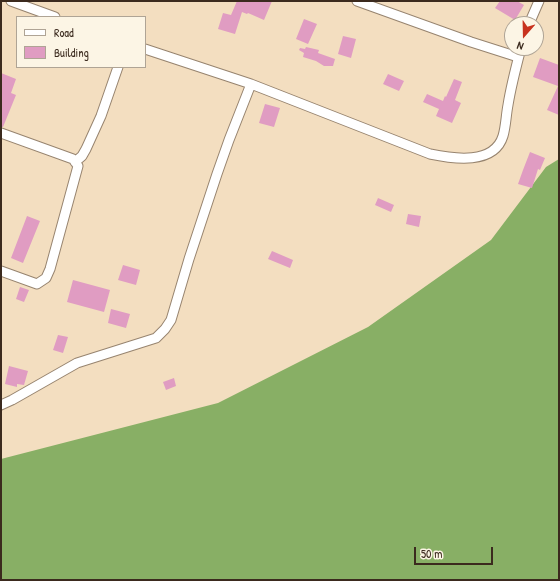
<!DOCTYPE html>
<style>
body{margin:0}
#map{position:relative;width:560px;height:581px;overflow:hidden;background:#f3dec0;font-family:"Patrick Hand",sans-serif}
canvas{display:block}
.frame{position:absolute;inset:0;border:2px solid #3b2a1e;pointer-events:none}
.legend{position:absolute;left:16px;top:16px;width:130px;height:52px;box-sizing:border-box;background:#fcf5e5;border:1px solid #afa495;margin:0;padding:5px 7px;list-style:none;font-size:12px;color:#3b2a1e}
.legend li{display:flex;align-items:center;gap:8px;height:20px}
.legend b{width:20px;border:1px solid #afa495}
.north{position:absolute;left:504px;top:16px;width:40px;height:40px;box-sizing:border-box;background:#fcf5e5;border:1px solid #afa495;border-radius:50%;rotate:200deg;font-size:11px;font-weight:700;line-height:16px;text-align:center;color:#3b2a1e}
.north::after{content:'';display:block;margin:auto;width:14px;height:18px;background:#c8321e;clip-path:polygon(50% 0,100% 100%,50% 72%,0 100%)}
.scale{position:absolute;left:414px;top:547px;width:79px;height:18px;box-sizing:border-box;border:2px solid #3b2a1e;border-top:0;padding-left:5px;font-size:12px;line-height:14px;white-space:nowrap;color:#3b2a1e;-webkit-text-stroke:3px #fcf5e5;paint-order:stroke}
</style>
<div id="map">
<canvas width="560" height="581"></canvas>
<div class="frame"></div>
<ul class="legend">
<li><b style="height:5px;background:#fff"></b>Road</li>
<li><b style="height:11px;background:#e09cc2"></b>Building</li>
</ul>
<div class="north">N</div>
<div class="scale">50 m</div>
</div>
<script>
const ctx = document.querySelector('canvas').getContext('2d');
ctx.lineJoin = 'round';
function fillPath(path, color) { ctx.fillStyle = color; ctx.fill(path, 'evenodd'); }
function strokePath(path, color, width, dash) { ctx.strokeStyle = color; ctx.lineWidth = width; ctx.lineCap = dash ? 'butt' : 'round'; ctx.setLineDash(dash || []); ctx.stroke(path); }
const forest = new Path2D(`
 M559,159V580H1V459L218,403L368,327L491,240L546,167Z`);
const building = new Path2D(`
 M237,1H272L264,20L248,13L247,14L242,12L235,34L218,29L223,13L231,15Z
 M500,1H517L524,5L515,20L495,8Z
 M304,19L317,24L308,44L296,39Z
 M343,36L356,39L351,58L338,54Z
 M306,47L319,50L318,53L335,59L333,66H324L316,61L303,57L304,53L299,50L300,48L305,49Z
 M540,58L559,65V115L547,110L558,86L533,77Z
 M1,73L16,79L11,93L16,95L3,127H1Z
 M388,74L404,81L399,91L383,84Z
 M454,79L462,82L455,100L461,103L452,123L436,116L439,109L423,102L427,94L443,101L445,96L446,97Z
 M265,104L280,108L274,127L259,123Z
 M530,152L545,158L540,170L538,169L532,188L518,184L523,170Z
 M378,198L394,205L391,212L375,205Z
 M408,214L421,216L419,227L406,224Z
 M27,216L40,221L23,263L11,258Z
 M272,251L293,260L290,268L268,259Z
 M123,265L140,270L136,285L118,280Z
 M73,280L110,290L104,312L67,302Z
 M20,287L29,290L24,302L16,299Z
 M111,309L130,314L126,328L108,323Z
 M58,335L68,337L63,353L53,350Z
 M9,366L28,371L24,385L17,384V387L5,384Z
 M174,378L176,386L166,390L163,382Z`);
const street = new Path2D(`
 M11,1L55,17
 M357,1L471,42L518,57
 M529,24L539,1
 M145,49L251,84L430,154C454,159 494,165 503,136C506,126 506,115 508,105C511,86 516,67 521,48
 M1,133L73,159L78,166L50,269L46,278L37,284L1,271
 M75,162L82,156L86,149L101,116L118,67
 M1,405L12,400L77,363L156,338L165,329L171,320L189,259L217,174L229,140L251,84`);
fillPath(forest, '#88af65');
fillPath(building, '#e09cc2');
strokePath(street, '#97846f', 11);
strokePath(street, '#fff', 9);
</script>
